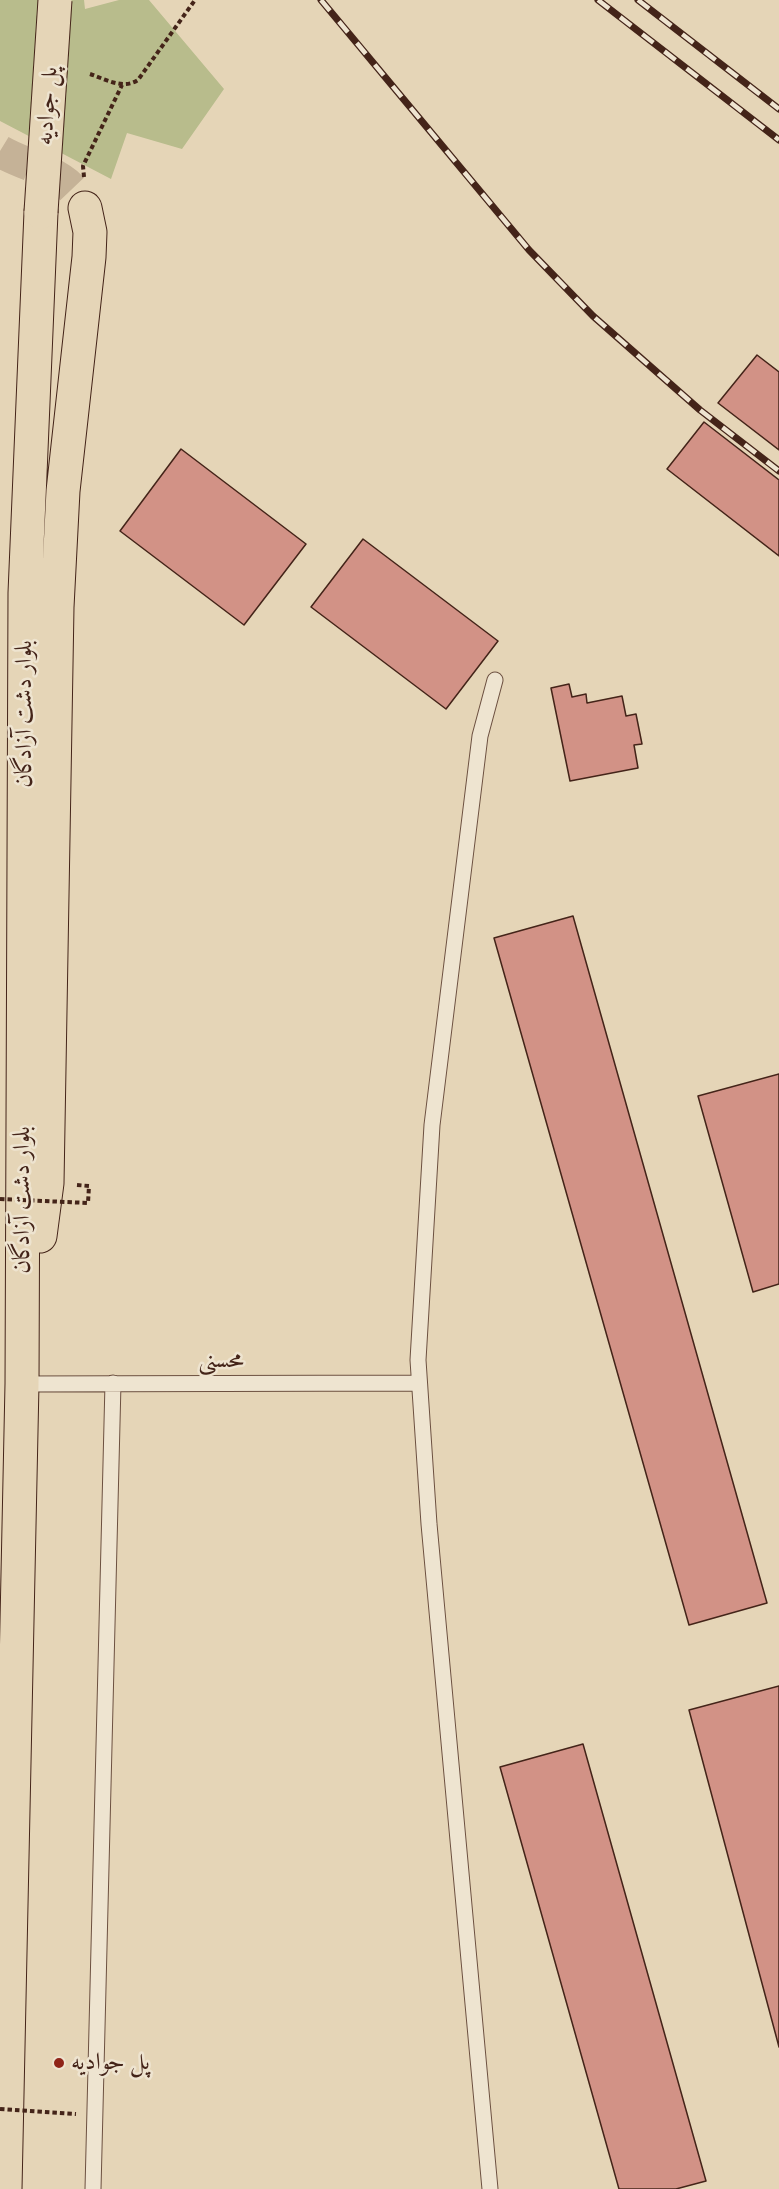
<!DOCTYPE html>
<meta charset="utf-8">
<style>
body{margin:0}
canvas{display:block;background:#e5d5b7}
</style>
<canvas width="779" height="2189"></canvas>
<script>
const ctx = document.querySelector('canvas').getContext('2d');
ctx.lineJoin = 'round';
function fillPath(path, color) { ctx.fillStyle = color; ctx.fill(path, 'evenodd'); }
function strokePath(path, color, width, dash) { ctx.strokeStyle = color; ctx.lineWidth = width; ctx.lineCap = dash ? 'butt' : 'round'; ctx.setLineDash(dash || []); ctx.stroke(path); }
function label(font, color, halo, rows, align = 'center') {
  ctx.font = font + ' "IM FELL Great Primer",Amiri,serif'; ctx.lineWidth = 5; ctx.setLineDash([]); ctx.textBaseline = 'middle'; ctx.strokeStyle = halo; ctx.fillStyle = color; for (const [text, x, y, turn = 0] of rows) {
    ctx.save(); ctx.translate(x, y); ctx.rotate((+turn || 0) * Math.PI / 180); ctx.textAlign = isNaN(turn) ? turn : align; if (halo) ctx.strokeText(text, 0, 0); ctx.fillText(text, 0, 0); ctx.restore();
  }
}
const green = new Path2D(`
 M0,0H84L85,9L119,0H149L224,89L182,149L127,133L111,179L0,121Z`);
const building = new Path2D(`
 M757,355L779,372V450L718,403Z
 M704,422L779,480V556L667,469Z
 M181,449L306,544L244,625L120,531Z
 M363,539L498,641L446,709L311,607Z
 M569,684L572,697L586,694L587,703L622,696L626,716L636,714L642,744L634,745L638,768L570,781L551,688Z
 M573,916L767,1603L689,1625L494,938Z
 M779,1074V1284L753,1292L698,1096Z
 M779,1686V2047L689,1710Z
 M583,1744L706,2181L676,2189H619L500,1767Z`);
const primaryTunnel = new Path2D(`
 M0,151C23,165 57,170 75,192C79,196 82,202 85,208`);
const path = new Path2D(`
 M90,74C105,79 123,90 138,80L195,0
 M84,177L83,166L122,85
 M77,1185L89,1186L88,1203`);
const lane = new Path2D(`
 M22,1384L419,1383
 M93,2189L113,1383
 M490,2189L429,1524L418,1360L432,1125L480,736L495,680`);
const primary = new Path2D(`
 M40,1236L47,1183L57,607L63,491L89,257L90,232L85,208
 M5,2189L22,1384L25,593L41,212`);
const rail = new Path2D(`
 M321,0L529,250L593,316L700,410L779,471
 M598,0L779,140
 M638,0L779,109`);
const pathBridge = new Path2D(`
 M0,1199L88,1203
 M0,2109L76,2114`);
const primaryBridge = new Path2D(`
 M41,212L55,0`);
const markers = [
 [59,2063,6,"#8f2418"]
];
const streetNames = [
 ["پل جوادیه",48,106,-86],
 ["بلوار دشت آزادگان",25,714,-90],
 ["بلوار دشت آزادگان",23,1200,-90],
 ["محسنی",221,1361]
];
const poiNames = [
 ["پل جوادیه",71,2063]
];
fillPath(green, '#b8bc8c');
fillPath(building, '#d29286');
strokePath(building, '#442419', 1.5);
strokePath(primaryTunnel, '#c5b297', 33, [33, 16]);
strokePath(lane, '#6c5040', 17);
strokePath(primary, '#442419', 35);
strokePath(path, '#442419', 4, [4.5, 3]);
strokePath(lane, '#eee4d0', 15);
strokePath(primary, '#e5d5b7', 33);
strokePath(rail, '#442419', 7);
strokePath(rail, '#eee4d0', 4.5, [14]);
strokePath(primaryBridge, '#442419', 35, []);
strokePath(pathBridge, '#442419', 4, [4.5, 3]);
strokePath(primaryBridge, '#e5d5b7', 33);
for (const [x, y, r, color] of markers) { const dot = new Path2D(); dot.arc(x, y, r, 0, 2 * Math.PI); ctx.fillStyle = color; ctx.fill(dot); strokePath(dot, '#eee4d0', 2); }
label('24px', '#442419', '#eee4d0', streetNames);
label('24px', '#442419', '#eee4d0', poiNames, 'left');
</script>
